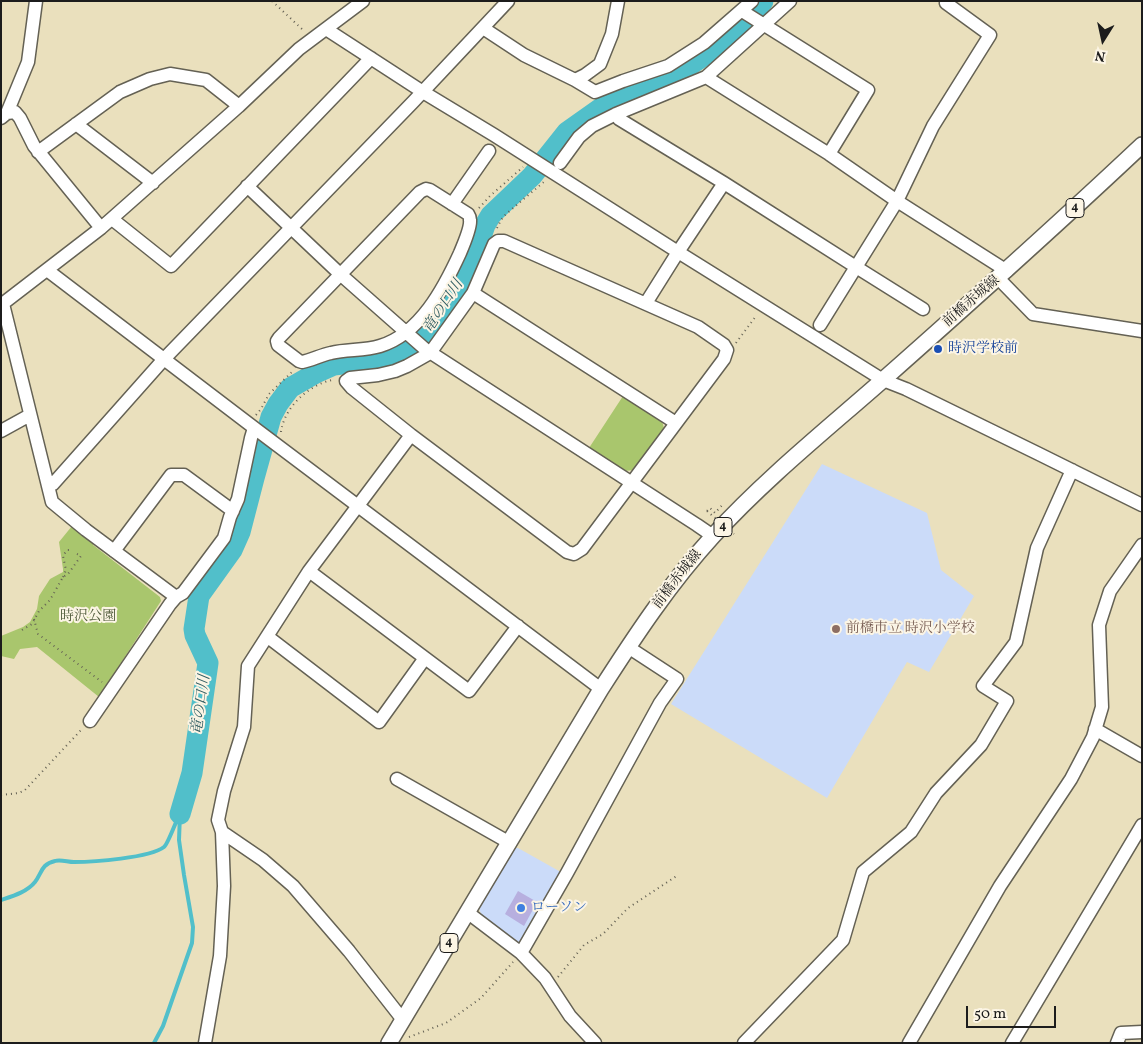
<!DOCTYPE html>
<meta charset="utf-8">
<style>
body{margin:0}
#map{position:relative;width:1143px;height:1044px;overflow:hidden;background:#eae0bd;font-family:Vollkorn,serif}
canvas{display:block}
.frame{position:absolute;inset:0;border:2px solid #1c1c1c;pointer-events:none}
.north{position:absolute;left:1078px;top:15px;width:50px;height:50px;-webkit-text-stroke:4px #fcf5e5;paint-order:stroke;rotate:190deg;font-size:14px;font-weight:700;line-height:20px;text-align:center;color:#1c1c1c}
.north::after{content:'';display:block;margin:auto;width:18px;height:22px;background:#1c1c1c;clip-path:polygon(50% 0,100% 100%,50% 72%,0 100%)}
.scale{position:absolute;left:966px;top:1006px;width:90px;height:22px;box-sizing:border-box;border:2px solid #1c1c1c;border-top:0;padding-left:6px;font-size:15px;line-height:18px;white-space:nowrap;color:#1c1c1c;-webkit-text-stroke:4px #fcf5e5;paint-order:stroke}
</style>
<div id="map">
<canvas width="1143" height="1044"></canvas>
<div class="frame"></div>
<div class="north">N</div>
<div class="scale">50 m</div>
</div>
<script>
const ctx = document.querySelector('canvas').getContext('2d');
ctx.lineJoin = 'round';
function fillPath(path, color) { ctx.fillStyle = color; ctx.fill(path, 'evenodd'); }
function strokePath(path, color, width, dash) { ctx.strokeStyle = color; ctx.lineWidth = width; ctx.lineCap = dash ? 'butt' : 'round'; ctx.setLineDash(dash || []); ctx.stroke(path); }
function label(font, color, halo, rows, align = 'center') {
  ctx.font = font + ' Vollkorn,"Noto Serif JP",serif'; ctx.lineWidth = 4; ctx.setLineDash([]); ctx.textBaseline = 'middle'; ctx.strokeStyle = halo; ctx.fillStyle = color; for (const [text, x, y, turn = 0] of rows) {
    ctx.save(); ctx.translate(x, y); ctx.rotate((+turn || 0) * Math.PI / 180); ctx.textAlign = isNaN(turn) ? turn : align; if (halo) ctx.strokeText(text, 0, 0); ctx.fillText(text, 0, 0); ctx.restore();
  }
}
const built = new Path2D(`
 M822,464L927,513L941,570L974,596L929,672L907,662L827,798L671,704Z
 M514,848H518L559,871L560,877L522,942L517,943L482,917L479,908Z`);
const green = new Path2D(`
 M623,396L662,421L664,428L634,470L625,471L589,448Z
 M72,526L93,542V545L160,597L161,601L99,697L37,647L20,649L14,659L1,656V636L23,627L30,622L37,609L39,596L50,579L63,572V569L59,542Z`);
const stream = new Path2D(`
 M1,900C13,896 27,892 35,882C42,873 41,864 55,861C60,859 68,862 74,862C93,862 150,858 164,847C168,844 175,823 179,816
 M154,1043L163,1026L192,943L193,927L184,875L179,840L180,814`);
const river = new Path2D(`
 M180,814L192,773L208,663L195,635L194,629L199,596L232,550L240,532L254,478L271,417L278,404L290,388L316,373L334,365L382,359L407,349L427,337L442,315L472,263L485,225L491,215L532,176L567,132L608,103L624,95L669,79L699,59L730,39L763,1`);
const building = new Path2D(`
 M518,891L537,902L524,926L505,914Z`);
const path = new Path2D(`
 M272,1L303,30
 M479,208L490,196L523,167
 M497,228L501,220L506,214L545,181
 M736,343L756,316
 M256,415L261,409L269,394L293,371
 M281,432C284,408 308,385 332,380
 M707,511L710,508L715,513L724,503
 M63,577L66,570L63,556L67,550H71
 M34,619L38,634L102,682
 M22,630L32,624L39,611L50,600L63,577L68,574L81,556L77,554
 M1,795L19,793L25,790L82,729
 M558,977L584,945L603,934L628,908L678,875
 M409,1037L446,1023L481,998L513,962`);
const minor = new Path2D(`
 M618,1L612,34L600,64L585,75L575,80L595,92L623,81L668,66L704,43L752,1
 M742,11L868,90L829,154
 M483,28L524,55L575,80
 M326,29L423,92L494,135L678,252L883,380L906,389L1039,454L1142,505
 M706,77L829,154L897,201L1007,271
 M7,113L28,62L36,1
 M616,114L619,119L724,183L856,267L897,201L933,126L990,35L946,3L948,1
 M1,118L7,113L15,112L20,118L34,146L101,228
 M76,124L153,183
 M38,152L120,92L150,79L170,74L206,80L239,106
 M560,163L579,137L592,126L616,114L706,77L790,1
 M247,186L340,274L425,349L697,525L713,536
 M426,189L430,190L468,214C470,217 470,217 470,220C471,227 463,246 460,253C444,288 420,334 380,346C364,351 347,349 331,353C321,355 312,360 302,362L299,361L278,345L277,341L279,338L420,192Z
 M452,204L489,151
 M112,219L171,266L371,58
 M498,241H504L698,327L724,345L727,350L724,359L582,549L574,554L567,552L411,435L352,388L346,381L350,378L378,375L395,371L407,366L430,353L473,293L494,244Z
 M47,270L257,430L601,689
 M998,278L1033,314L1142,331
 M473,293L676,423
 M646,303L678,252L724,183
 M3,304L52,502L86,530L176,597
 M1,305L101,228L239,106L299,49L363,1
 M820,325L856,267L923,309
 M1,431L30,415
 M48,486L53,484L164,359L413,102L508,1
 M114,551L171,475H184L233,511
 M309,571L469,691L518,626
 M268,637L379,722L425,658
 M90,721L170,604L176,597L183,593L224,538L230,517L238,499L251,438L254,428
 M1095,729L1142,756
 M397,779L510,843
 M467,912L521,953L545,978L570,1016L595,1043
 M521,953L567,873L660,703L677,679L628,647
 M403,1020L349,951L293,886L263,860L222,832L218,820L224,791L244,727L248,666L309,571L411,435
 M205,1043L220,956L224,886L222,832
 M744,1043L843,940L863,872L911,832L936,793L981,745L1007,701L983,686L1016,642L1037,548L1072,470
 M909,1043L1000,886L1071,779L1093,737L1102,707L1099,625L1110,591L1142,545
 M1012,1043L1142,825
 M1117,1043L1121,1033L1142,1032`);
const major = new Path2D(`
 M389,1043L601,689C635,636 670,583 713,536C765,479 826,430 884,379C971,302 1057,225 1142,145`);
const pathBridge = new Path2D(`
 M707,511L734,534`);
const markers = [
 [938,349,5,"#1a4fb4"],
 [836,629,5,"#8d6e63"],
 [521,908,5,"#3f7fe0"]
];
const shields = [
 [1075,208,18],
 [723,527,18],
 [449,943,18]
];
const shieldNames = [
 ["4",1075,208],
 ["4",723,527],
 ["4",449,943]
];
const streetNames = [
 ["前橋赤城線",972,302,-41],
 ["前橋赤城線",678,580,-52]
];
const transitNames = [
 ["時沢学校前",948,349]
];
const parkNames = [
 ["時沢公園",88,617]
];
const educationNames = [
 ["前橋市立 時沢小学校",846,629]
];
const shopNames = [
 ["ローソン",531,908]
];
const waterNames = [
 ["竜の口川",444,307,-57],
 ["竜の口川",202,705,-82]
];
fillPath(built, '#cbdbf9');
fillPath(green, '#a9c66d');
strokePath(stream, '#51bfca', 4);
strokePath(river, '#51bfca', 21);
fillPath(building, '#b7afdf');
strokePath(minor, '#646154', 15);
strokePath(major, '#646154', 18);
strokePath(path, '#646154', 2, [1, 4]);
strokePath(minor, '#fff', 12);
strokePath(major, '#fff', 15);
strokePath(pathBridge, '#646154', 2, [1, 4]);
for (const [x, y, r, color] of markers) { const dot = new Path2D(); dot.arc(x, y, r, 0, 2 * Math.PI); ctx.fillStyle = color; ctx.fill(dot); strokePath(dot, '#fcf5e5', 2); }
for (const [x, y, w] of shields) { const box = new Path2D(); box.roundRect(x - w / 2, y - 9.5, w, 19, 4); ctx.fillStyle = '#fcf5e5'; ctx.fill(box); strokePath(box, '#1c1c1c', 1); }
label('bold 12px', '#1c1c1c', null, shieldNames);
label('14px', '#1c1c1c', '#fcf5e5', streetNames);
label('14px', '#164399', '#fcf5e5', transitNames, 'left');
label('14px', '#4d5838', '#fcf5e5', parkNames);
label('14px', '#785e54', '#fcf5e5', educationNames, 'left');
label('14px', '#366cbe', '#fcf5e5', shopNames, 'left');
label('italic 15px', '#315d62', '#fcf5e5', waterNames);
</script>
